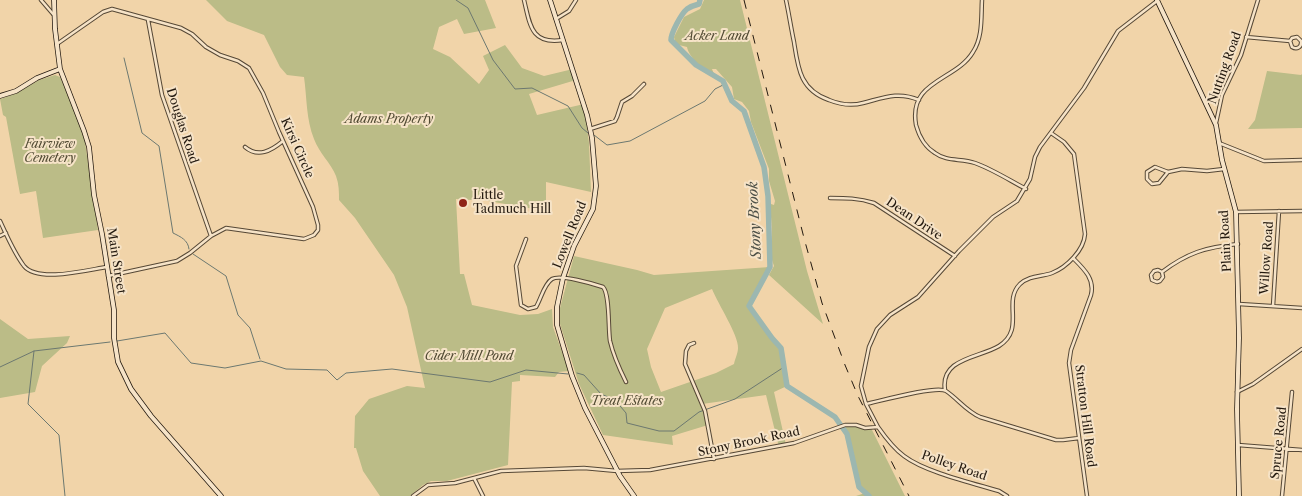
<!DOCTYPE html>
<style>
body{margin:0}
canvas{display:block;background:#f1d4a9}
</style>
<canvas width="1302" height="496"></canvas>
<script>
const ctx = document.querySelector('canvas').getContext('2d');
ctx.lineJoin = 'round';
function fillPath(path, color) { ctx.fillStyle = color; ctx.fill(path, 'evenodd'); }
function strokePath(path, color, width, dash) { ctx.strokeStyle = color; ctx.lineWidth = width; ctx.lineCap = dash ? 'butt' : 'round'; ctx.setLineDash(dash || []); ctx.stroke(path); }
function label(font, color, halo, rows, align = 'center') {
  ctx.font = font + ' "Libre Caslon Text",serif'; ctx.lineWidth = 4; ctx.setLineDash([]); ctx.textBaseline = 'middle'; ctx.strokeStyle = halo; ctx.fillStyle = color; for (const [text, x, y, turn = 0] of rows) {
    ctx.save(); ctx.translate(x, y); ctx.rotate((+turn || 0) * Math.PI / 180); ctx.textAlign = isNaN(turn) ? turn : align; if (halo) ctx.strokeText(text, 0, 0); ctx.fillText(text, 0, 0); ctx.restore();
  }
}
const green = new Path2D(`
 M206,0H485L496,28L464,34L457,19L439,27L433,49L450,57L479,84L489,70L483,56L505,45L522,68L544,76L573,69L576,80L529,94L537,115L584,104L589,143L591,192L546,182V211L488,201L456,199L460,274H464L472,305L520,315L538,314L552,309L553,327L569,371L559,372L555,377L520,375V381L512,382L508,465L447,481H431L423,485L410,496H380L363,471L356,448H354L355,416L369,399L407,386L425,388L407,307L394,275L355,218L339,200C339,192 339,184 336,176C331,163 319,153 314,139C306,119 307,98 304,77L287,75L280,67L264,35L227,21Z
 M704,0H740L807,271L823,324L769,275L774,266L772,260V227L770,207L771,204L774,205L775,201L769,181V169L751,122L749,111L742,102L734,99L732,87L716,69H712L714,74C703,71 689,57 687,47L679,45L675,41L674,37L684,17L700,9Z
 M1267,71L1301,75L1302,74V128L1248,129L1255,120Z
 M55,75L60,77L81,125L85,142L98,230L43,238L36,191L20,194L6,117L3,115L0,99L17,93L39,80Z
 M574,256L637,270L654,275L770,267L749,306L772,338L781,348L787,386L774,392L786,445L779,447L766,395L702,404L708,425L672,436L673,445L603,435L579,384L560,324V308ZM712,289C718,304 739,336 738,348C738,353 735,359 734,364L716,373L661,392L651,367L647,349L665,308Z
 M0,319L28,339L70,336L67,343L42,366L35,392L0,398Z
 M845,425L871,428L905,496H856L865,493L859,487Z`);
const stream = new Path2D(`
 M456,0L468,8L493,60L515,89L532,88L568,106L582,128L588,133
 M124,58L142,133L159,146L173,233C181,237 188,240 189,249
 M594,135L607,145L630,141L705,101L715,89L725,84
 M193,254L226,276L238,315L250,328L260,359
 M117,341L165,333L191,363L225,368L261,361L286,369L327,370L337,380L346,373L392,369L490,382L526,370L568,374
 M34,351L28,404L59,435L65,496
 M0,367L34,351L110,342
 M577,373L584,375L601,394L615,400L626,413L627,423L659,431H674L699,412L735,399L784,367`);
const river = new Path2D(`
 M700,0L699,4C695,5 690,7 687,9C681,14 671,33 671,40L696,65L723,81L732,101L744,111L764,167L768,196L770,267L749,306L772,338L781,348L787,386L835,417L847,434L859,487L869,496`);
const street = new Path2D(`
 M41,0L53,14
 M524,0C530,25 531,45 563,40
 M786,0C789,14 791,28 794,42C798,68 800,90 829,100C839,104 852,106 863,103C883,98 898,91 919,100
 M982,0C981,17 983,37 973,52C956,81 908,80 916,125C919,136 925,147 935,153C947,162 961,158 975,163C992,169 1009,180 1026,189
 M556,19L569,11L576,0
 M148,20L162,95L211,236
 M1246,37L1290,41L1292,47C1297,50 1302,47 1301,41L1297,37L1292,38L1290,41
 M57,44L103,12L112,9L181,28L192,34L206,47L220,55L238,61L249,68L263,93L279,132L313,207L318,225V230L314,235L304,239L226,228L211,236L190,253L177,261L108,276
 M1216,123L1222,95L1241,55L1258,0
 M590,129L615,121L617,117L622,102L632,96L644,84
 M1219,143L1264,161L1302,160
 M245,147C258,158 271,151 283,141
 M1168,172L1159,183L1152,184L1147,179V172L1155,167L1168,172L1182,169L1207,171L1224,169
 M830,198C845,198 859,198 874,203L955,256
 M1236,212L1302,211
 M0,221C7,236 14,253 24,266C38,283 87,270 107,267
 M0,236L6,233
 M526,239L516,266L521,305L528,309L536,307C541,299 544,284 552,279C560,274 594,284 603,287C610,294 608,328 610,341C613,354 620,370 626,382
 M1073,258C1084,269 1095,279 1091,295L1071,350L1069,363L1087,496
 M1162,272L1163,277L1160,281L1157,282L1152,280L1151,275L1154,271L1158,270L1162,272C1187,253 1206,247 1238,244
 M1239,304L1302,308
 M1273,306L1279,211
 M694,343L689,345L686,351L685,364L705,411L714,459
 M945,390C940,358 979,358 999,346C1026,329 1002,302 1020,284C1030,275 1041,277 1052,273C1067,267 1084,250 1085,234L1074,154L1064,142L1051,133
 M1237,392L1253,384L1302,349
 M866,404C880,401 937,385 946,391C958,399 966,411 980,417L1056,440H1063L1079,438
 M878,427C885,437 893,448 904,456C925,472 972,483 999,491L1007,496
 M1238,445L1302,450
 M474,478L483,496
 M413,496L428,485L455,483L501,471L584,468L617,471L650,470L794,443L845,425H856L865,428L878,427L866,404L861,386L869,347L877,329L890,315L918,297L959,251L993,217L1017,201L1030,179L1035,157L1040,147L1084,88L1118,31L1157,1
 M1282,496L1292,392`);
const secondary = new Path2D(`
 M54,0L55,29L60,69L84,131L89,147L94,195L102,234L114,310V338L118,362L131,389L151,416L221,496
 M550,0L587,115L592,138L596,186L593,209L574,246L563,278L557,307V325L572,376L585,408L620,476L634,496
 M1157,0L1216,125L1222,160L1236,212L1239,338L1237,409L1239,496
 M0,96L16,91L37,78L60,69`);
const rail = new Path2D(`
 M744,0L804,238L822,303L845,365L858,396L909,496`);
const markers = [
 [463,203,5,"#8f2418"]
];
const parkNames = [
 ["Acker Land",717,37],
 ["Adams Property",389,120],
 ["Fairview",50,145],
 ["Cemetery",50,159],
 ["Cider Mill Pond",469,357],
 ["Treat Estates",627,402]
];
const streetNames = [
 ["Nutting Road",1225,68,-70],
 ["Douglas Road",182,126,72],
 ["Kirsi Circle",297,148,66],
 ["Dean Drive",914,219,34],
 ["Lowell Road",570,235,-68],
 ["Plain Road",1226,241,-93],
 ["Willow Road",1267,258,-86],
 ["Main Street",116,261,81],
 ["Stratton Hill Road",1085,416,83],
 ["Stony Brook Road",749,442,-12],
 ["Spruce Road",1279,443,-84],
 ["Polley Road",954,466,19]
];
const poiNames = [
 ["Little",473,196],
 ["Tadmuch Hill",473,210]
];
const waterNames = [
 ["Stony Brook",755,220,-93]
];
fillPath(green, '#bbbc87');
strokePath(stream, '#6c7870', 1);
strokePath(river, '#9cb7b0', 5.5);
strokePath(street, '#564836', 4.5);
strokePath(secondary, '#23190f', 5.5);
strokePath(street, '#f6e3c7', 2.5);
strokePath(secondary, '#f6e3c7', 4);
strokePath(rail, '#23190f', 1, [9, 9]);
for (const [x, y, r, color] of markers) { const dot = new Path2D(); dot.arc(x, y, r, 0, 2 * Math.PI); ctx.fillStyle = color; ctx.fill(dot); strokePath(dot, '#f6e3c7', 2); }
label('italic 12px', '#514a33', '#f6e3c7', parkNames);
label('12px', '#23190f', '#f6e3c7', streetNames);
label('12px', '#23190f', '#f6e3c7', poiNames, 'left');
label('italic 14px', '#4d5047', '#f6e3c7', waterNames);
</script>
